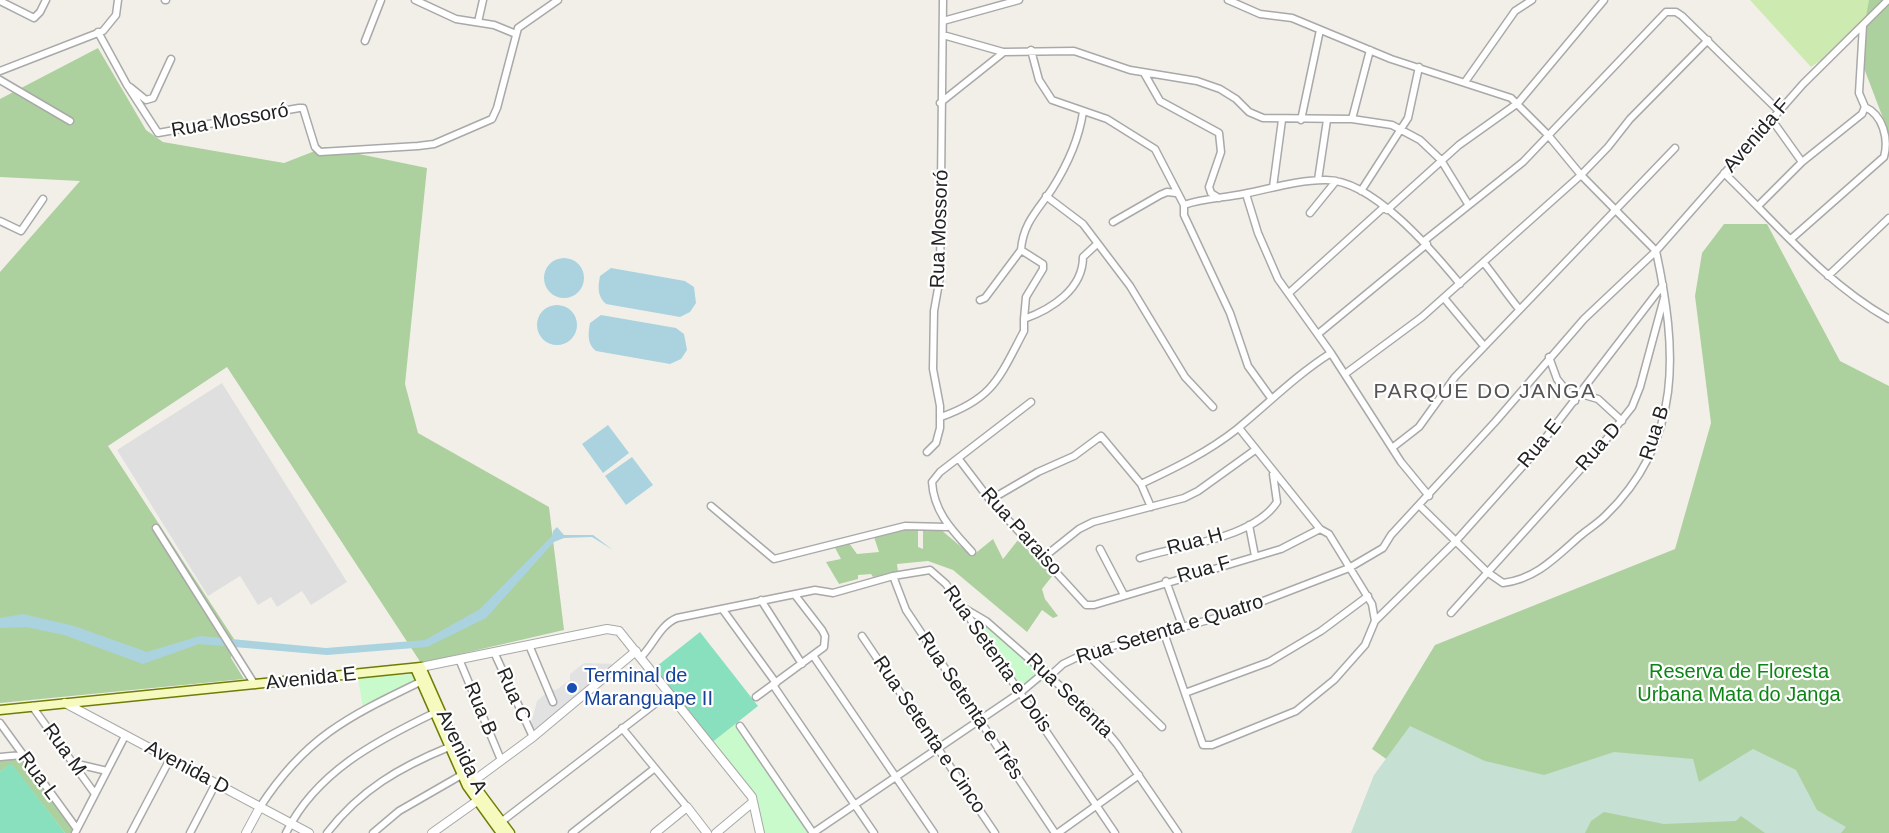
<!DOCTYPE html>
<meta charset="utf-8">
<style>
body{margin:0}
canvas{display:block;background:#f2efe9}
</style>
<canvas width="1889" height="833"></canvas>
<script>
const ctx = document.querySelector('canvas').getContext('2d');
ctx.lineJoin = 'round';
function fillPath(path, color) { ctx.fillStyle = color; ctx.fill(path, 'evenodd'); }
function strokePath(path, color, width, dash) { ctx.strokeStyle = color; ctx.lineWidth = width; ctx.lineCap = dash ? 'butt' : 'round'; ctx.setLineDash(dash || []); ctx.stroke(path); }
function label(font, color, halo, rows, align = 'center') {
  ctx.font = font + ' Helvetica,sans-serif'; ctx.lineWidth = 4.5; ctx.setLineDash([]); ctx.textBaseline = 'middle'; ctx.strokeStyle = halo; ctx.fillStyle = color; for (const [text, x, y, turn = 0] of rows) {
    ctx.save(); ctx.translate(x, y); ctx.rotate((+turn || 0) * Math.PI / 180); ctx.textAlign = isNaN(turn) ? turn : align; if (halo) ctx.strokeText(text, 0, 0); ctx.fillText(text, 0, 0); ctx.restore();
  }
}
const residential = new Path2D(`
 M222,383L347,582L311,605L302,591L277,607L271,597L258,605L240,576L208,596L117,450Z`);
const grass = new Path2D(`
 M1750,0H1889L1887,15L1811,67Z`);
const forest = new Path2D(`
 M1869,0H1889V134L1859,55Z
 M98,48L146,130L163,142L284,163L325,147L427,168L405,384L418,433L549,507L564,630L421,663L227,367L108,446L234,639L231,658L244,679L0,703V272L80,181L0,177V99Z
 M1724,224H1767L1840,361L1889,386V833H1492L1372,749L1435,645L1675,549L1711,423L1695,296L1702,253Z
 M907,529H918V547L923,549V529H940L972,556L993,539L1003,559L1018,540L1053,575L1042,589L1045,599L1058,616L1053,618L1042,610L1027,632L953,570L928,561L897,564L898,572L873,577L871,574L858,575V579L839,584L826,562L841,559L834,546L849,543L857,554L879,552L874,537Z
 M20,758L73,829L71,833H65L11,764L0,772V760Z`);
const wetland = new Path2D(`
 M1410,726L1485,761L1544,775L1614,752L1693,759L1699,782L1753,749L1796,770L1817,810L1846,827L1841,833H1765L1741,816L1736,821L1664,824L1604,812L1591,821L1585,833H1351L1374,775Z`);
const park = new Path2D(`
 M978,617L1049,679L1019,692L968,622Z
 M414,674L416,682L363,708L358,678Z
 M736,723L811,833H759L753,799L710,744Z`);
const pitch = new Path2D(`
 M700,632L758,706L710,744L652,670Z
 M11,763L65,833H0V772Z`);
const parking = new Path2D(`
 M584,663L620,664L532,737L529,732L537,701L551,689L556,690L570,680V674Z`);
const water = new Path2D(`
 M544 278a20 20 0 1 1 40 0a20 20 0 1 1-40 0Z
 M611,268L685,281L694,287L696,303L690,312L680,317L606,304C597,296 598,287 600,276Z
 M537 325a20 20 0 1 1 40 0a20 20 0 1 1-40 0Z
 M601,315L676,328L684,334L687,350L681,359L670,364L596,351C587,344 588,334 590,323Z
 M608,425L629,453L603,473L582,444Z
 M632,457L653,485L626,505L605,476Z
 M557,527L564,535H593L613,550L592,537L564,538L554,542L486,618L427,647L327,655L199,644L143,664L64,635L26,627L0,628V618L23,614L74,626L147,652L200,636L326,648L425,640L480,609L552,536L553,531Z`);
const minor = new Path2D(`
 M165,0H166
 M415,0L456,19L494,25L516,34
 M1228,0L1260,14L1292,18L1391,59L1511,98L1548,135L1581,175L1656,251
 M0,1L34,18L40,12L46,0
 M943,21L1019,0
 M478,22L483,0
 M98,32L127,85L158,133L299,108H303L315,147L320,152L418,146L434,144L492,119L497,108L518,28L558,0
 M943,35L1003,52
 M365,41L381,0
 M1031,50L1039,80L1052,100L1107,119L1155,149L1184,205
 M0,71L103,31L116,15L118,0
 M1144,73L1160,101L1219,133L1221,152L1209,187L1211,193L1219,198
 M0,80L70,121
 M1465,82L1515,11L1532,0
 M130,87L146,100L153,98L171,59
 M940,103L1004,52L1074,51L1130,70L1197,81L1220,89L1236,99L1249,112L1263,118L1352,119L1392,125L1420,140L1441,160L1468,204
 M1352,119L1370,50
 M1301,120L1320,30
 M1772,120L1802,162
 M1724,173C1777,224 1825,283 1889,319
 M1318,180L1327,120
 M1273,187L1282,120
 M1361,191L1408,118L1419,67
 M1246,194L1258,233L1278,279L1331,353L1401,462L1429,496
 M1046,196L1083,224L1130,286L1185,377L1213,407
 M1758,206L1802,162L1862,114L1865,107L1859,93L1863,25
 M1387,210L1459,145L1518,103L1604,0
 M1310,213L1336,181
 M0,221L21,231L43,199
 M1113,222L1160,195L1167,192L1176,193
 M1791,239L1884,157C1889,139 1883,115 1865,107
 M1424,241L1523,162L1666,12H1676L1682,16L1779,111
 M1484,263C1496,278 1506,293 1519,309
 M1828,276L1889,218
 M1289,293L1384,207
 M1444,298L1484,346
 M980,300L985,298L1021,250
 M1024,319L1026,297L1043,269V264L1021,250C1023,223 1038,210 1052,189C1066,167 1079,139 1083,112
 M1318,334L1427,244
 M1549,357L1557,379L1575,401
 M1345,374L1422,317L1581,175L1608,147L1630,119L1708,40
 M1581,394L1598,399L1622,421
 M1271,398L1248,366L1230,313L1184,215V205C1203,198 1224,198 1243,194C1270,189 1297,180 1325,180C1372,179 1432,250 1460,284
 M941,417C994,398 999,378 1024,331V319C1052,309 1083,289 1083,257L1097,244
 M1239,428L1320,529L1329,534L1372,604L1375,621
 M1392,448L1419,427L1455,377L1675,148
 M927,452L936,443L940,428V406L933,369L934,311L940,277L943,0
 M958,458L990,500L1086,605H1094L1281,549L1320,529
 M1141,484C1175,468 1208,452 1237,429C1269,403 1296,375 1331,353
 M990,500L1038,472L1074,456L1101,436L1141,484L1151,507
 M711,506L774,559L905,526L947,527
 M1420,506L1487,572L1503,583C1536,579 1556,557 1580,536C1588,529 1597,524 1605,516C1684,440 1677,349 1656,251
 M1249,525L1255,556
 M156,528L255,685
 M1100,549L1124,595
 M972,552C953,531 934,513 932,482L940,472L1031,402
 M1044,557L1079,529L1093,522L1184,498L1198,491L1255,450
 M1140,558C1180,545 1253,539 1277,502L1273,474
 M893,576L906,610L1055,833
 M1166,581L1183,628
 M761,600L802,664
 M964,608L986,621L1092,714L1117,744L1178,833
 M723,610L776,683
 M1451,613L1597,451L1632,407L1640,387L1664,298
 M1164,633L1203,745H1212L1296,711L1334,680L1365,645L1375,621L1455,542L1530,458L1663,285
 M862,636L995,833
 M529,645L553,702
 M494,652L533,737
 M1086,653L1162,727
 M641,657C654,644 660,625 677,618L815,590L833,593L893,576L930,570L946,584L962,607L1115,833
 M814,657L934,833
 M459,659L501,760
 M1051,675L1063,664L1086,653L1227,615L1349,568L1383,548L1391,535L1495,422L1584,319L1656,251L1803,84L1888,0
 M773,685L874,833
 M1185,693L1269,662L1321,631L1368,596
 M756,697L824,647L825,636L822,630L795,595
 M32,706L95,794
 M0,723L77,829
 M740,726L813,833
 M622,728L687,807
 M0,757L22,755
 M73,763L107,771
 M260,807C306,736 350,716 422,681
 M501,822L669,693
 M75,833L125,736
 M131,833L170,759
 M190,833L216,783
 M286,833C316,772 376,741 434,713
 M327,833C360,790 400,767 449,747
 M373,833L399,811L465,773
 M572,833L655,768
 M813,833L1021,692L1046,671
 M1058,833L1139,775`);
const tertiary = new Path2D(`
 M421,667L607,629L619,631L752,797L760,833
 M65,703L309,833
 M468,785L533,737L636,651
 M246,833L260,807
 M432,833L477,801
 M655,833L687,807L707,833
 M716,833L753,802`);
const secondary = new Path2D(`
 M415,668L467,786L501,833
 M0,710L421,667L472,782L510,833`);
const markers = [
 [572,688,6,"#1a4fb4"]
];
const streetNames = [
 ["Rua Mossoró",230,121,-10],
 ["Avenida F",1757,136,-49],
 ["Rua Mossoró",940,229,-88],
 ["Rua B",1655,433,-72],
 ["Rua E",1540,444,-51],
 ["Rua D",1599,447,-49],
 ["Rua Paraiso",1021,532,48],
 ["Rua H",1195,542,-15],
 ["Rua F",1204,570,-16],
 ["Rua Setenta e Quatro",1170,630,-17],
 ["Rua Setenta e Dois",997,659,55],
 ["Avenida E",311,679,-6],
 ["Rua C",513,695,66],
 ["Rua Setenta",1069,696,44],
 ["Rua Setenta e Três",970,706,56],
 ["Rua B",480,709,67],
 ["Rua Setenta e Cinco",929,735,56],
 ["Rua M",64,750,54],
 ["Avenida A",461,752,64],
 ["Avenida D",187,768,28],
 ["Rua L",38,776,53]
];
const parkNames = [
 ["Reserva de Floresta",1739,672],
 ["Urbana Mata do Janga",1739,695]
];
const transitNames = [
 ["Terminal de",584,676],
 ["Maranguape II",584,699]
];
const neighbourhoodNames = [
 ["PARQUE DO JANGA",1485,392]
];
fillPath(residential, '#e0dfdf');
fillPath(grass, '#cdebb0');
fillPath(forest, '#add19e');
fillPath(wetland, '#c6e0d4');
fillPath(park, '#c8facc');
fillPath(pitch, '#88e0be');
fillPath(parking, '#e2e2e2');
fillPath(water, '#aad3df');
strokePath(minor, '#a9a9a9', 9);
strokePath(tertiary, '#a9a9a9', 10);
strokePath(secondary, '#707d05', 11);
strokePath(minor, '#fff', 6);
strokePath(tertiary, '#fff', 8);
strokePath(secondary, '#f7fabf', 8);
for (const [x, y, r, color] of markers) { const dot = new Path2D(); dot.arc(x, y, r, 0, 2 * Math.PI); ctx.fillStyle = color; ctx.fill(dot); strokePath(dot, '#fff', 2); }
label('20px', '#222', '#fff', streetNames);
label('20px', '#0c8416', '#fff', parkNames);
label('20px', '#164399', '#fff', transitNames, 'left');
ctx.letterSpacing = '1.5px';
label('21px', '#555', '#fff', neighbourhoodNames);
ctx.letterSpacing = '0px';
</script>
